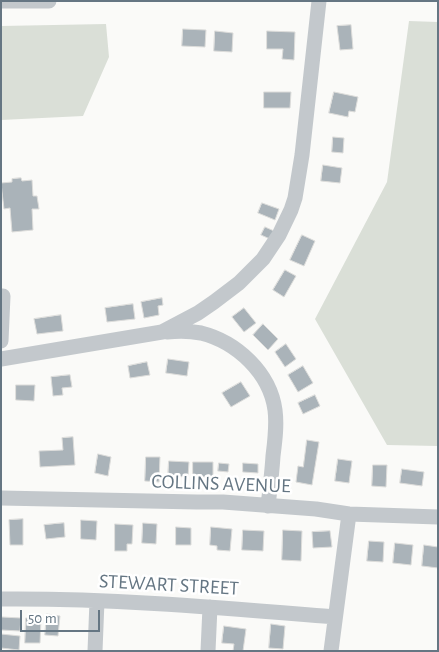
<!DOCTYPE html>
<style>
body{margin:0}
#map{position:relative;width:439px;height:652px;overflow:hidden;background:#fafaf8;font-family:"Alegreya Sans",sans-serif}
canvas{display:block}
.frame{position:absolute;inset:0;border:2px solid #657683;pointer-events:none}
.scale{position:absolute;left:20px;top:610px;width:80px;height:22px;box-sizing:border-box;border:2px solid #657683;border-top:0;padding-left:6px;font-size:15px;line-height:18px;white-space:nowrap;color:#657683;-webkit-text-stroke:4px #fff;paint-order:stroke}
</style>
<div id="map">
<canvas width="439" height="652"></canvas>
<div class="frame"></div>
<div class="scale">50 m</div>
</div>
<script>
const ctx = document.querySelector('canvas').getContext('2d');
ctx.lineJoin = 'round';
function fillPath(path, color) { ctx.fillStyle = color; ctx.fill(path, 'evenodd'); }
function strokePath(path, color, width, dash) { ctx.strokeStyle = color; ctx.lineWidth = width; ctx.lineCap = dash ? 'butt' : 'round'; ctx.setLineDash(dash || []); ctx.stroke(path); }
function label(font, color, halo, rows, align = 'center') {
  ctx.font = font + ' "Alegreya Sans",sans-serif'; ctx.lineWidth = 5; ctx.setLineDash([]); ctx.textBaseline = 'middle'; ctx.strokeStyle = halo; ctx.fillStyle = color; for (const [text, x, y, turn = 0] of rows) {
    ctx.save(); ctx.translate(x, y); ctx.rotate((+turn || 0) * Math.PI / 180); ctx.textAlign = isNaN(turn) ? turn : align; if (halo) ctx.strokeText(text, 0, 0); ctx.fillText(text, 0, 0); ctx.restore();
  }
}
const green = new Path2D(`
 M409,21L438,22V446L387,445L315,319L387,182Z
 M106,24L109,57L83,116L1,120V26Z`);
const building = new Path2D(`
 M351,25L353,49L340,50L337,26Z
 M183,29L206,30L205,47L182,46Z
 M215,31L233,33L232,52L214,51Z
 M267,31L295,32L294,60L282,59L283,49H267Z
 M264,92H291L290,108H264Z
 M334,92L358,97L355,112L349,111L348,117L329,113Z
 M333,137L344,138L343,153L332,152Z
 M323,165L342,168L340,183L321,181Z
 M21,178L22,181L32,180L33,196H37L39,209H32L33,230L12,232L10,208L4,209L1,183L12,182V179Z
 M262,203L279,209L275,220L258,213Z
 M265,227L274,231L270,239L261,235Z
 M302,235L315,241L304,266L290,260Z
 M285,270L296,276L284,297L273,290Z
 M162,298L163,305L158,306L159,315L144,318L141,302Z
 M133,304L135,319L107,322L105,308Z
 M244,308L256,323L244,332L232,317Z
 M61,315L63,331L37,334L34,319Z
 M263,324L278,339L268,350L253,335Z
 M286,344L296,359L285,367L275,352Z
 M168,359L189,362L187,376L166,373Z
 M147,362L150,375L130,378L128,366Z
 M303,366L313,383L298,392L288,375Z
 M70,375L72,387L62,388L63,395L53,396L51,377Z
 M241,382L250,396L231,407L222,393Z
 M16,385H35L34,401L16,400Z
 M315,395L320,406L303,414L298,403Z
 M73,437L75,465L40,467L39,451L63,450L62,438Z
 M307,440L319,442L312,485L296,482L298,466L303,467Z
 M98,454L111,457L108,476L95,473Z
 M146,457H160L159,482L145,481Z
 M338,459L352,461L349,483L335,481Z
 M169,461L189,462L188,477L168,476Z
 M193,462H213V477H193Z
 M219,463L229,464L228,472L218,471Z
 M243,463L258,464V473L243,472Z
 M373,465H387L386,487L372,486Z
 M402,469L424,472L422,486L400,483Z
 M23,519V545H10L9,520Z
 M81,520L97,521L96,540L81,539Z
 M64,523L65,537L46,539L44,525Z
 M143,523L157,524L156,544L142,543Z
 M115,524L133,525L132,544H127V551H115Z
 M176,527L191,528V545H176Z
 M211,527L232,529L230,551L217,550V546L210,545Z
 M243,530L264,531L263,551L242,550Z
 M283,530L302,531L301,561L282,560Z
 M330,531L332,547L313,548L312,532Z
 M369,541L384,542L383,562L367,561Z
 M395,543L413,545L411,565L393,563Z
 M424,545L438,547V568L422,566Z
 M47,614L60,616L58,636L45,635Z
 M2,617L21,618L20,631L1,630Z
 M26,618L41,619L40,643H25Z
 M271,624L285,626L283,649L269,648Z
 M224,626L246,629L243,651H233L234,644L222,643Z
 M1,634L20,636L19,650L1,648Z`);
const minor = new Path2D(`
 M2,1H49
 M1,296H3L1,341
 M167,332C178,331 190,331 201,333C237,342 270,373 275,410C277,425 275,440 273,456C272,472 270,489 268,506
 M1,359L162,332L198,313L214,302L239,283L263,259L279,235L291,210L295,198L302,155L319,1
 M1,498L197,502H223L316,509L349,514L438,517
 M1,599C113,598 224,608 335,617
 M95,651L97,601
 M208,651L210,607
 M331,651L349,514`);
const streetNames = [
 ["COLLINS AVENUE",221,484,2],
 ["STEWART STREET",169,585,3]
];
fillPath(green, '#dadfd7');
fillPath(building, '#aab3b9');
strokePath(building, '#dcdcda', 1);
strokePath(minor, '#c3c8cc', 15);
label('20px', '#657683', '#fff', streetNames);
</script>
